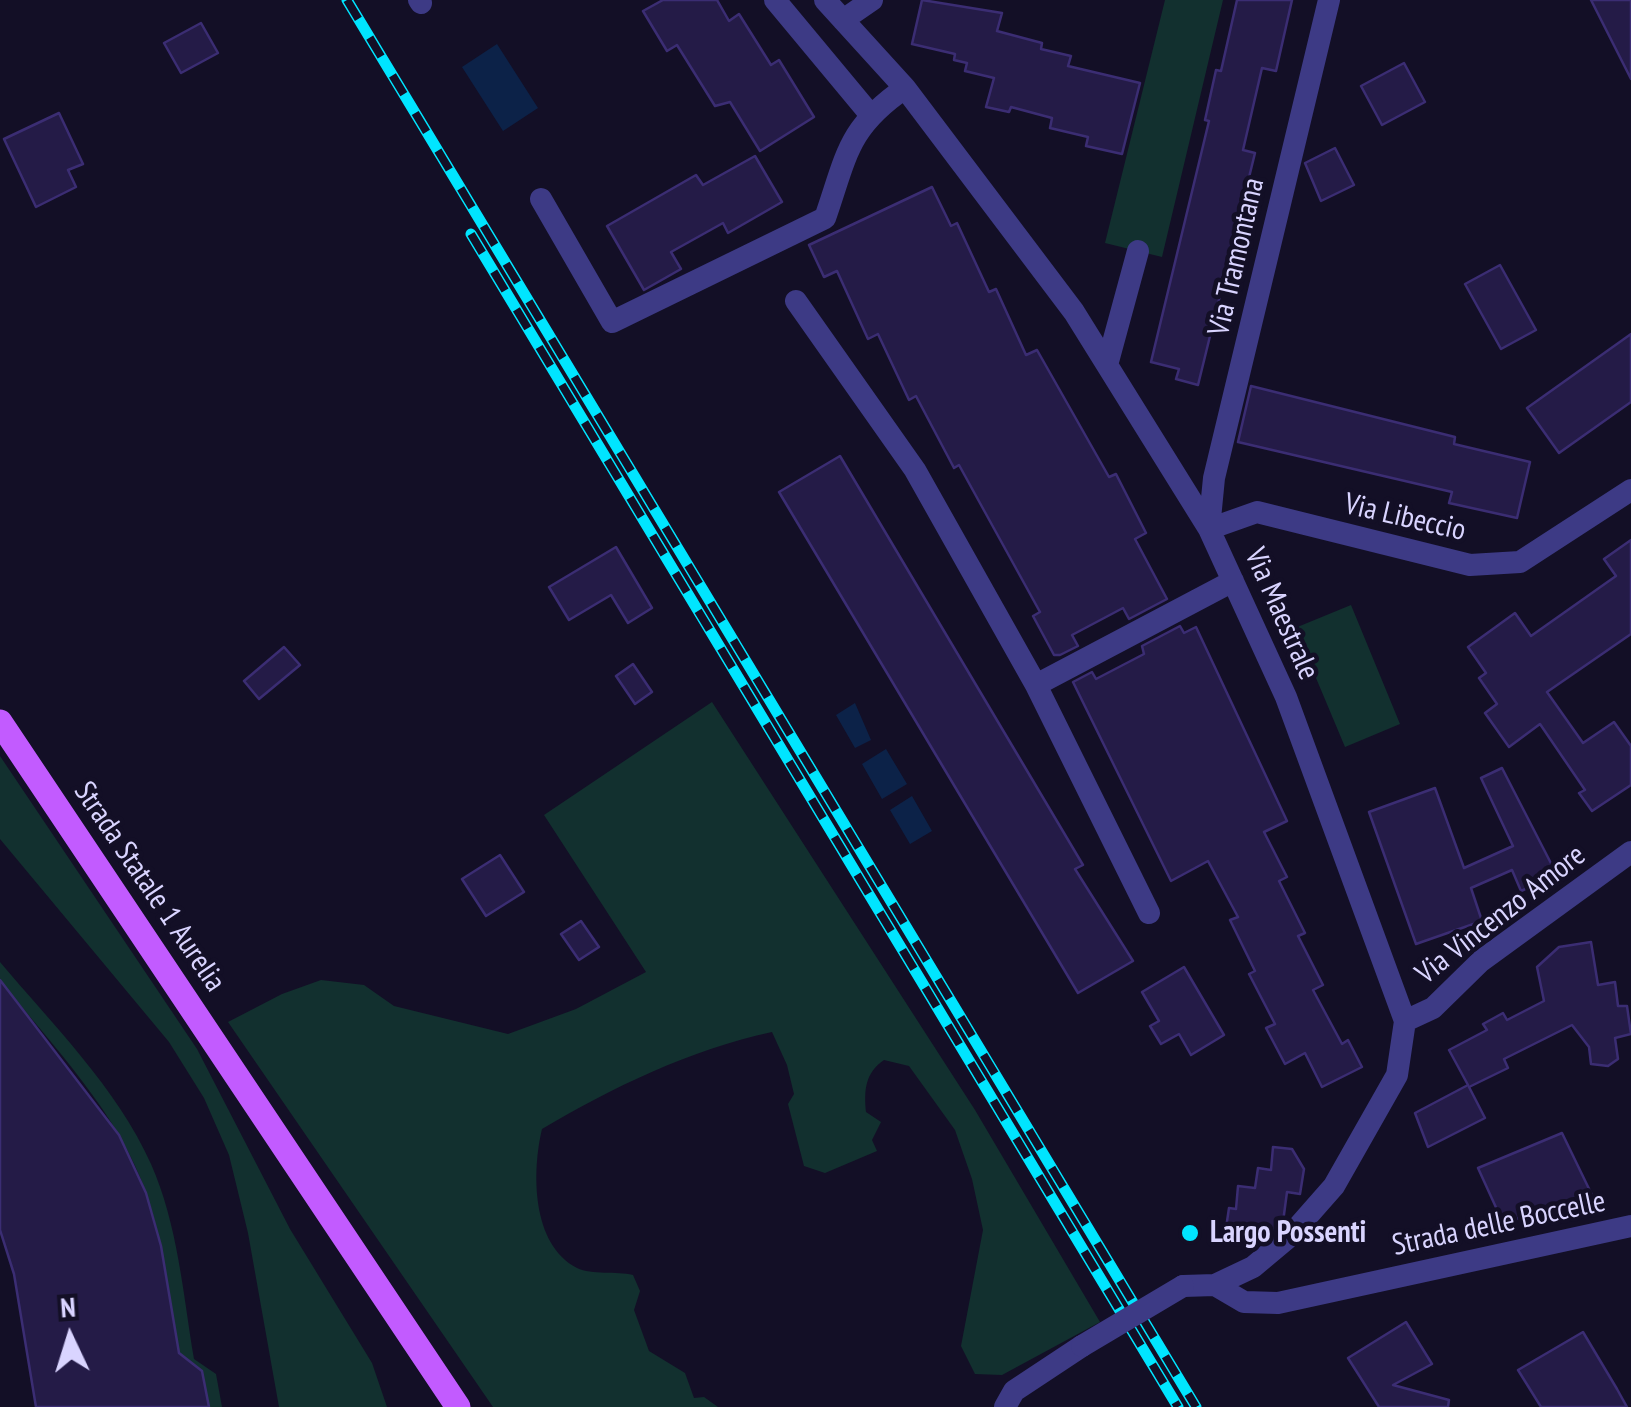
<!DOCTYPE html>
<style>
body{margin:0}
#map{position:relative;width:1631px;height:1407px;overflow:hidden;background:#130f26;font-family:"PT Sans Narrow",sans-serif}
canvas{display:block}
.north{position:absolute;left:20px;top:1287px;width:100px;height:100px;-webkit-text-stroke:8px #130f26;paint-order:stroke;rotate:356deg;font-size:28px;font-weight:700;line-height:40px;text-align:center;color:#d9d4ff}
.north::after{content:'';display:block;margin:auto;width:35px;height:45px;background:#d9d4ff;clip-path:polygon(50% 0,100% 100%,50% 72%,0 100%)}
</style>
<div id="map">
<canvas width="1631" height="1407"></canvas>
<div class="north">N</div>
</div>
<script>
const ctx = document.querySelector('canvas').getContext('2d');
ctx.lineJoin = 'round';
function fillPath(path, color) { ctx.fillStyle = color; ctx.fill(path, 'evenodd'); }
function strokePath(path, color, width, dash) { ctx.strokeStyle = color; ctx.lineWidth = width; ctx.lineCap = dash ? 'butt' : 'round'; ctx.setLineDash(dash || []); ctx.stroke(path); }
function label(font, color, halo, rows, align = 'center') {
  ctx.font = font + ' "PT Sans Narrow",sans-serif'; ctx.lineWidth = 9; ctx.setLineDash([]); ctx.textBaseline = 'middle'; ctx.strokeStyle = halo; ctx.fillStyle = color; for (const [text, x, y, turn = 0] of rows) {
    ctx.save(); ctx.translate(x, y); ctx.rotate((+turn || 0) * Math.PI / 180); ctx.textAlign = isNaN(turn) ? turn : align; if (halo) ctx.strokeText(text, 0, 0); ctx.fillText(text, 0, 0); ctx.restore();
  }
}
const green = new Path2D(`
 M1165,0H1223L1162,257L1105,243Z
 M1351,605L1400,724L1345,747L1295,628Z
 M712,702L975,1110L1100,1322L1002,1375L975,1374L961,1346L983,1230L972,1179L955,1130L909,1066L884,1060C865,1073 864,1090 866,1112L881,1122L872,1140L877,1151L825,1173L804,1166L788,1104L794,1094L787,1065L772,1032C690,1050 613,1087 542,1129C532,1171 531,1244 577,1268C592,1275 616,1271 633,1275L640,1291L634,1310L649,1351L685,1373L694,1398L704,1397L718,1407H493L228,1022L282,994L321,980L364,985L394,1006L508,1034L576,1009L646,972L544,815Z
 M0,756L197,1049L290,1229L372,1363L387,1407H279L248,1233L229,1155L204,1098L169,1042L0,839Z
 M0,962C53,1025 117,1088 151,1164C178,1225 183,1294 194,1359L216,1374L222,1407H209L202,1371L179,1353C170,1301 164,1246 147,1195C119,1113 53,1047 0,980Z`);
const water = new Path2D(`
 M497,44L538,108L503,131L462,67Z
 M855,703L871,740L855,748L836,715Z
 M886,749L907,784L882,799L862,764Z
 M912,796L932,831L910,844L890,810Z`);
const building = new Path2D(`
 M663,0H717L729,21L739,14L771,65L779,60L814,117L760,151L730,102L715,106L677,45L667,51L643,11Z
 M922,0L1002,13L997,31L1042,43L1041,49L1071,56L1068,66L1140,83L1122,154L1086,146L1088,137L1050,128L1052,118L1011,107L1009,112L986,107L994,78L965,71L967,63L954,60L955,54L912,44Z
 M1237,0H1292L1276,71L1262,68L1243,150L1255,153L1198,385L1176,379L1179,369L1151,362L1209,121L1205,120L1216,70L1221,71Z
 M1591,0H1631V79Z
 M201,23L218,53L181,73L164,43Z
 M1404,63L1425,102L1382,125L1361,86Z
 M59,113L83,164L68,170L76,187L36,207L4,139Z
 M1335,148L1354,185L1321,201L1305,163Z
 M755,156L782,202L728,233L723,223L671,252L681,269L644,290L607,226L696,175L703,185Z
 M932,187L951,226L957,223L989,292L996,289L1026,355L1037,350L1109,477L1116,474L1146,533L1135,539L1167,599L1129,619L1123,608L1072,635L1078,646L1060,655H1054L1033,616L1040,612L959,465L954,468L916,396L909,400L878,334L868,339L837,271L824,277L809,245Z
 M1500,265L1536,330L1501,349L1465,284Z
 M1631,334V402L1559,453L1527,408Z
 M1251,386L1455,437L1454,444L1530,462L1517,518L1449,503L1452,492L1238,442Z
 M840,456L1083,865L1075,869L1133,961L1078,993L779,492Z
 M1631,540V634L1547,692L1583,743L1614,722L1631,746V785L1592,811L1579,793L1585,790L1540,724L1509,747L1485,713L1497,704L1479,678L1486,673L1468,647L1515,613L1531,636L1616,576L1604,559Z
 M616,547L652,608L628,623L611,595L569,620L549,587Z
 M1180,626L1184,633L1196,627L1287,821L1264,832L1287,877L1279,881L1305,933L1298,936L1323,985L1313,990L1342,1044L1348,1040L1362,1067L1322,1087L1305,1053L1285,1064L1266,1028L1275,1024L1249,974L1255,971L1230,920L1238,917L1208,861L1171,881L1073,682L1092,672L1096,679L1144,654L1142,646Z
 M284,647L300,665L259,699L244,681Z
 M633,664L652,692L635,704L616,676Z
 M1502,768L1557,875L1521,891L1512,870L1471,888L1482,921L1416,944L1369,812L1435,788L1464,868L1513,846L1481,778Z
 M500,855L524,892L486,916L462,879Z
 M581,921L599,947L579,960L561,934Z
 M1591,942L1598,985L1615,982L1618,1006H1627L1631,1034L1615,1038L1618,1059L1608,1066L1591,1064L1589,1047L1572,1025L1504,1059L1508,1068L1469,1087L1485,1118L1428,1147L1415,1113L1468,1085L1449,1050L1487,1030L1483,1024L1503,1013L1507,1020L1544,1001L1537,967L1559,947Z
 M1184,967L1224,1035L1191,1055L1179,1034L1161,1044L1150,1026L1159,1021L1142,992Z
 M0,980L119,1135L146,1193L161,1246L179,1353L202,1371L209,1407H36L14,1274L0,1230Z
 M1562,1133L1592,1195L1547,1217L1542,1207L1504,1225L1478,1168Z
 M1273,1147L1292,1149L1304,1169L1300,1194L1287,1192L1283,1222L1261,1241L1225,1235L1229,1208L1236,1209L1238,1186L1255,1188L1258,1168L1271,1170Z
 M1406,1322L1432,1364L1393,1385L1449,1400L1448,1407H1379L1348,1358Z
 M1583,1332L1617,1389L1627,1407H1541L1518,1370Z`);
const minor = new Path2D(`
 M419,0L421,3
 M775,0L869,113
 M825,0L905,88L1074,312L1209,529L1286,697L1405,1021L1397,1075L1334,1186L1290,1236L1253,1267L1215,1285
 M1329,0L1214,478L1209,529L1257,512L1470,565L1520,562L1631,490
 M843,20L872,0
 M541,199L612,322L825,218C847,155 847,128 905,88
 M796,301L915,470L1036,685L1149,913
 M1107,365L1138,251
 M1036,685L1233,581
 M1405,1021L1433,1008L1481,961L1631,852
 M1183,1286L1215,1285L1244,1302L1278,1303L1631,1226
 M1005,1407L1014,1391L1082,1346`);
const primary = new Path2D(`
 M0,722L458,1407`);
const rail = new Path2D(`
 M347,0L1196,1407
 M471,234L1178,1407`);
const minorBridge = new Path2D(`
 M1082,1346L1183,1286`);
const markers = [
 [1190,1233,10,"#00e5ff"]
];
const streetNames = [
 ["Via Tramontana",1237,257,-77],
 ["Via Libeccio",1405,518,13],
 ["Via Maestrale",1281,614,66],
 ["Strada Statale 1 Aurelia",149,887,56],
 ["Via Vincenzo Amore",1501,915,-38],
 ["Strada delle Boccelle",1499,1224,-12]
];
const poiNames = [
 ["Largo Possenti",1210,1233]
];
fillPath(green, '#12302f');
fillPath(water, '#0c2248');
fillPath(building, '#241b47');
strokePath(building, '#3b2d73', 2.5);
strokePath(minor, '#3d3a85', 22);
strokePath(primary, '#c25bff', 25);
strokePath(rail, '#00e5ff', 11);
strokePath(rail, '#130f26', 8, [22]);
strokePath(minorBridge, '#3d3a85', 22);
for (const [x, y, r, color] of markers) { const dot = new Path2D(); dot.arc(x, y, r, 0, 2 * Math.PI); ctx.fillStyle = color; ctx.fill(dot); strokePath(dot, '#130f26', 4); }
label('30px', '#d9d4ff', '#130f26', streetNames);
label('bold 30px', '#d9d4ff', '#130f26', poiNames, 'left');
</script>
